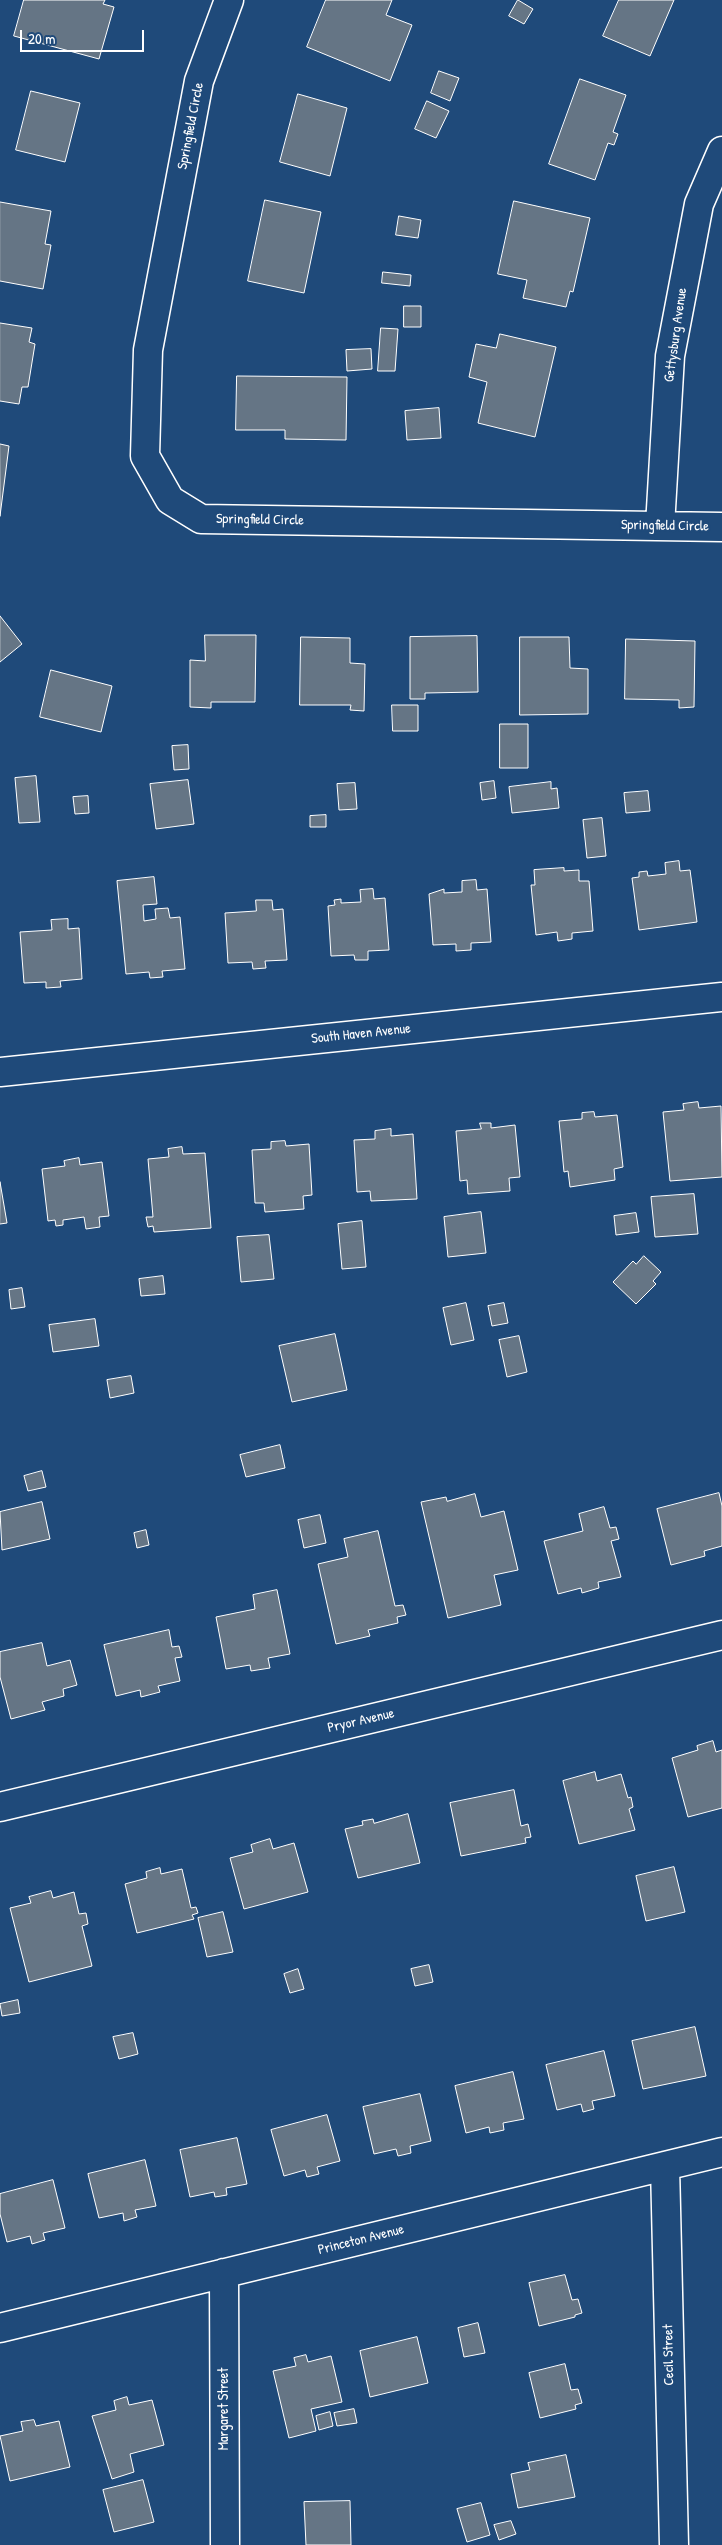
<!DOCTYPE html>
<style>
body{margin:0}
#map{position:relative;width:722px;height:2545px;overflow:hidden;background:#1f4a7a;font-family:"Patrick Hand",sans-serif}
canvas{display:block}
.scale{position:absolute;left:20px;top:30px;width:124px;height:22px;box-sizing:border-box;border:2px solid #fff;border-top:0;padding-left:6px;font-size:15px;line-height:18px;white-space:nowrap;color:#fff;-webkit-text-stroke:4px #1f4a7a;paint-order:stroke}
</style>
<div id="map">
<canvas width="722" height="2545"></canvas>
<div class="scale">20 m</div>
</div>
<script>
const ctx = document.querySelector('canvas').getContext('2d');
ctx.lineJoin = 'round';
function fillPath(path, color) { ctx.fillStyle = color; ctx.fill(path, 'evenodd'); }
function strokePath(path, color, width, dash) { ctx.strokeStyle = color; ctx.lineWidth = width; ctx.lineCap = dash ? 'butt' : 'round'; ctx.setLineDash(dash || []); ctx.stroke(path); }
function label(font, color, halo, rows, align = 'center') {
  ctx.font = font + ' "Patrick Hand",sans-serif'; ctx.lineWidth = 4.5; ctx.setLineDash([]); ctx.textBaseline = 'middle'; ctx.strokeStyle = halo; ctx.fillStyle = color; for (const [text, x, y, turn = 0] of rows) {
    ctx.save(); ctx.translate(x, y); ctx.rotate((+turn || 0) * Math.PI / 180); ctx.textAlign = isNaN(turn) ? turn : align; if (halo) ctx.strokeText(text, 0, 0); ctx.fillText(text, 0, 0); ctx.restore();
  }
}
const building = new Path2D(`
 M24,0H105L103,4L114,7L99,59L14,36Z
 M326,0H392L386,15L412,25L390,81L307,47Z
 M518,0L533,9L524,24L509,16Z
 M619,0H674L650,56L603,36Z
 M439,71L459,78L450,101L431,93Z
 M580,79L626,95L613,132L618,134L614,145L608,143L595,180L549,164Z
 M31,91L80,103L65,162L16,150Z
 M298,94L347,108L330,176L280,162Z
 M427,101L449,111L436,138L415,129Z
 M265,200L321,212L304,293L248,281Z
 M514,201L590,218L573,292L570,291L566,307L523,298L527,280L498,274Z
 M0,202L51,211L45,244L51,245L43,289L0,281Z
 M399,216L421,220L418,238L396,235Z
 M383,272L411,275L410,286L382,283Z
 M404,306H421V327H404Z
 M0,323L32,328L29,342L35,344L28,387H22L19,404L0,401Z
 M381,328L398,329L395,371H378Z
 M500,334L556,347L535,437L478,423L487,382L469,377L476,344L496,348Z
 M371,349L372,369L347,371L346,350Z
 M237,376L347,377L346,440L285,439V430H236Z
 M439,408L441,438L407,440L405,411Z
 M0,444L9,446L0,516Z
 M0,616L22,644L0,662Z
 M205,635H256L255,702H211V708L190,707V660L205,661Z
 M477,636L478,692L425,693V699H410V637Z
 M301,637L350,638V663L365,664L364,711L350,710L351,705H300Z
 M520,637H569L570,668L588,669V714L520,715Z
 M626,639L695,641L694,707L679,708V700L625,699Z
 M51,670L112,686L101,732L40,717Z
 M392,705H418V731H393Z
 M500,724H528V768H500Z
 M188,745L189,769L174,770L172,746Z
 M36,776L40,822L19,823L15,778Z
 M188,780L194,824L156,829L150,784Z
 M494,781L496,798L482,800L480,783Z
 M551,782V789L557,788L559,808L512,813L509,787Z
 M355,783L357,809L339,810L337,784Z
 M648,791L650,811L626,813L624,793Z
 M88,796L89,813L75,814L73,797Z
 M326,815V827H310V816Z
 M602,818L606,856L587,858L583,820Z
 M679,861L680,871L690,870L697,922L639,930L632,878L639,877V872L647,871L648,876L666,874L665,863Z
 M564,868V871L579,870V881H589L593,931L572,933V939L558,941L557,932L536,935L531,885H535L534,870Z
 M154,877L157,904L143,905L144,921L156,919L155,909L168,908L170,918L180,917L185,969L162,971L163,977L150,978L149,972L126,974L117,881Z
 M476,880L477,890L487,889L491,942L471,943V950L456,951V944L433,945L429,894L444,889V893L462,892V881Z
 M373,889L374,899L385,898L389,950L368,951V960H355L354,955L331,956L328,906L335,905L334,900L341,899V903L361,902L360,890Z
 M256,900H272L273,910L283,909L287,960L265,961L266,968L253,969L252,962L228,963L225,913L256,911Z
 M68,919V929L79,928L82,979L60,981L61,987L46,988V982L24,983L20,932L52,930L51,920Z
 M698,1102L699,1108L721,1106L722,1177L670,1181L663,1112L684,1110L683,1104Z
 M594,1112L595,1117L617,1115L623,1167L614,1169L615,1180L570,1187L568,1171L564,1172L559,1121L582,1119V1113Z
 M480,1123H491V1128L515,1125L520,1177L509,1178L510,1191L468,1194L467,1180L460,1181L456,1131L481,1129Z
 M391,1129V1136L413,1134L417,1199L371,1201L370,1191L357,1192L354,1140L375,1139V1131Z
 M285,1141L286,1146L309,1144L312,1195L303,1196L304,1209L265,1212L264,1203H255L252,1150L271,1149V1142Z
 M182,1147L183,1154L205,1153L211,1228L154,1232L153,1226L148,1227L146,1217H153L148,1159L169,1157L168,1149Z
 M79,1158L80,1165L102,1162L109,1216L99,1217L100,1227L86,1229L84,1217L63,1220V1225L56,1226L55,1220L48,1221L42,1169L65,1166L64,1161Z
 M0,1182L7,1223L0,1224Z
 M694,1194L698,1234L655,1237L651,1197Z
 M481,1212L486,1253L448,1257L444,1217Z
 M636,1213L639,1232L616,1235L614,1216Z
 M362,1221L366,1267L342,1269L338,1224Z
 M269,1235L274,1279L241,1282L237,1237Z
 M644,1256L661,1272L653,1281L656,1284L636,1304L613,1282L633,1261L636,1264Z
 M163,1276L165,1294L141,1296L139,1279Z
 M22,1288L25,1307L11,1309L9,1290Z
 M466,1303L474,1340L451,1345L443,1308Z
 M504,1303L508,1323L492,1326L488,1306Z
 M95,1319L99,1346L53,1352L49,1325Z
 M335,1334L347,1390L292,1402L279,1346Z
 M519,1336L527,1372L507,1377L499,1340Z
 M131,1376L134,1393L110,1398L107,1380Z
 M280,1445L285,1468L246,1477L240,1455Z
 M42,1471L46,1487L28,1491L24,1476Z
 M719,1493L722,1506V1546L704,1551L705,1556L671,1565L657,1509Z
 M475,1494L481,1517L504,1511L518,1570L494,1575L501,1605L448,1618L421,1502L446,1497L447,1501Z
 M42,1502L50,1539L2,1550L0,1512Z
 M604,1507L610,1528L616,1527L619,1539L611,1541L621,1577L598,1582L599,1588L582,1593L581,1588L558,1594L544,1541L583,1531L579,1514Z
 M320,1515L326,1543L304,1548L298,1520Z
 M146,1530L149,1545L137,1548L134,1533Z
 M378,1531L395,1606L403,1605L406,1615L397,1617L398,1623L368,1630L370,1636L336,1644L318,1564L348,1557L344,1539Z
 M277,1590L290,1654L268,1658L270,1668L251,1671L250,1665L226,1669L216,1617L255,1609L253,1595Z
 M169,1630L172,1647L179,1646L182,1657L175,1658L180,1681L158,1686L160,1692L141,1697L140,1690L116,1696L104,1645Z
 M42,1643L47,1666L70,1660L77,1685L63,1689L64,1696L42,1702L45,1710L11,1719L0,1677V1652Z
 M713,1741L716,1752L722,1750V1808L688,1817L672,1758L698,1750L697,1746Z
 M595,1772L597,1781L621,1774L628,1798L631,1797L633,1807L629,1809L635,1830L579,1844L563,1781Z
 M514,1790L521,1826L528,1824L531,1837L525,1838L526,1843L461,1856L450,1803Z
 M408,1814L420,1863L358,1878L345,1829L363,1825L362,1821L373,1819L374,1823Z
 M270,1839L273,1849L294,1843L308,1892L244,1909L230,1858L253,1852L251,1845Z
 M674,1867L685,1912L646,1921L636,1876Z
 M160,1868L161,1874L182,1869L191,1908L196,1907L198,1913L192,1915L194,1919L137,1933L125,1884L147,1878L146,1872Z
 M51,1891L53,1898L74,1892L79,1914L86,1913L88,1924L82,1926L92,1966L29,1982L10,1908L31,1903L29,1897Z
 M223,1912L233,1952L207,1957L198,1918Z
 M429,1965L433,1982L415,1986L411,1969Z
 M298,1969L304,1989L290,1993L284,1974Z
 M18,2000L20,2013L2,2016L0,2004Z
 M695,2027L706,2076L643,2089L632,2041Z
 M133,2033L138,2054L119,2059L113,2037Z
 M604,2051L615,2096L592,2101L594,2109L583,2112L581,2104L557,2110L546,2065Z
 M513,2072L524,2119L503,2123L504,2130L490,2133L489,2127L466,2133L455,2086Z
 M420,2094L431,2141L410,2146L411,2153L398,2156L396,2149L374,2154L363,2107Z
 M327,2115L340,2161L317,2167L319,2174L307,2177L305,2170L284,2176L271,2130Z
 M237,2138L247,2184L226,2188L227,2195L215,2197L214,2192L190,2197L180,2150Z
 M145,2160L156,2206L135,2210L137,2217L124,2221L123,2213L99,2218L88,2174Z
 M53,2180L65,2228L43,2233L45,2240L32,2244L30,2236L7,2242L0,2214V2194Z
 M565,2275L572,2300L578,2299L582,2313L575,2315V2317L539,2326L529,2283Z
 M478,2323L485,2353L464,2357L458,2328Z
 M417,2337L428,2383L370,2397L360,2351Z
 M306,2355L308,2362L331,2356L342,2402L311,2409L316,2431L289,2438L273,2371L296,2366L294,2358Z
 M565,2364L571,2390L578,2389L582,2403L575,2405L576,2409L540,2418L529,2373Z
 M127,2397L129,2405L152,2400L164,2445L130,2454L134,2472L112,2479L92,2416L116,2410L114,2401Z
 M354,2409L357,2423L337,2426L334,2413Z
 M330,2412L333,2426L319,2430L316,2416Z
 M34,2420L36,2426L59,2421L70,2467L10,2481L0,2436L23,2431L21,2422Z
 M566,2455L575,2497L518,2508L511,2474L530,2470L528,2463Z
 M143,2480L154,2522L114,2532L103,2490Z
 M350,2501L351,2545H306L304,2502Z
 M481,2503L490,2535L467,2542L457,2509Z
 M511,2521L516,2534L499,2540L494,2525Z`);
const minor = new Path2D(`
 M229,0L199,81L148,350L145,456L170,500L201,519L722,527
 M660,526L670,356L699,204L722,151
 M0,1072L722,997
 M0,1807L722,1635
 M665,2166L674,2545
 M224,2273L225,2545
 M0,2328L722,2152`);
const streetNames = [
 ["Springfield Circle",191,126,-79],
 ["Gettysburg Avenue",676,335,-82],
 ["Springfield Circle",260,520,1],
 ["Springfield Circle",665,526,1],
 ["South Haven Avenue",361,1034,-6],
 ["Pryor Avenue",361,1721,-13],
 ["Princeton Avenue",361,2240,-14],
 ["Cecil Street",669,2355,-91],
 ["Margaret Street",224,2409,-90]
];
fillPath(building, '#657585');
strokePath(building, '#fff', 1);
strokePath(minor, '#fff', 31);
strokePath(minor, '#1f4a7a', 28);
label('14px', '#fff', '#1f4a7a', streetNames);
</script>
